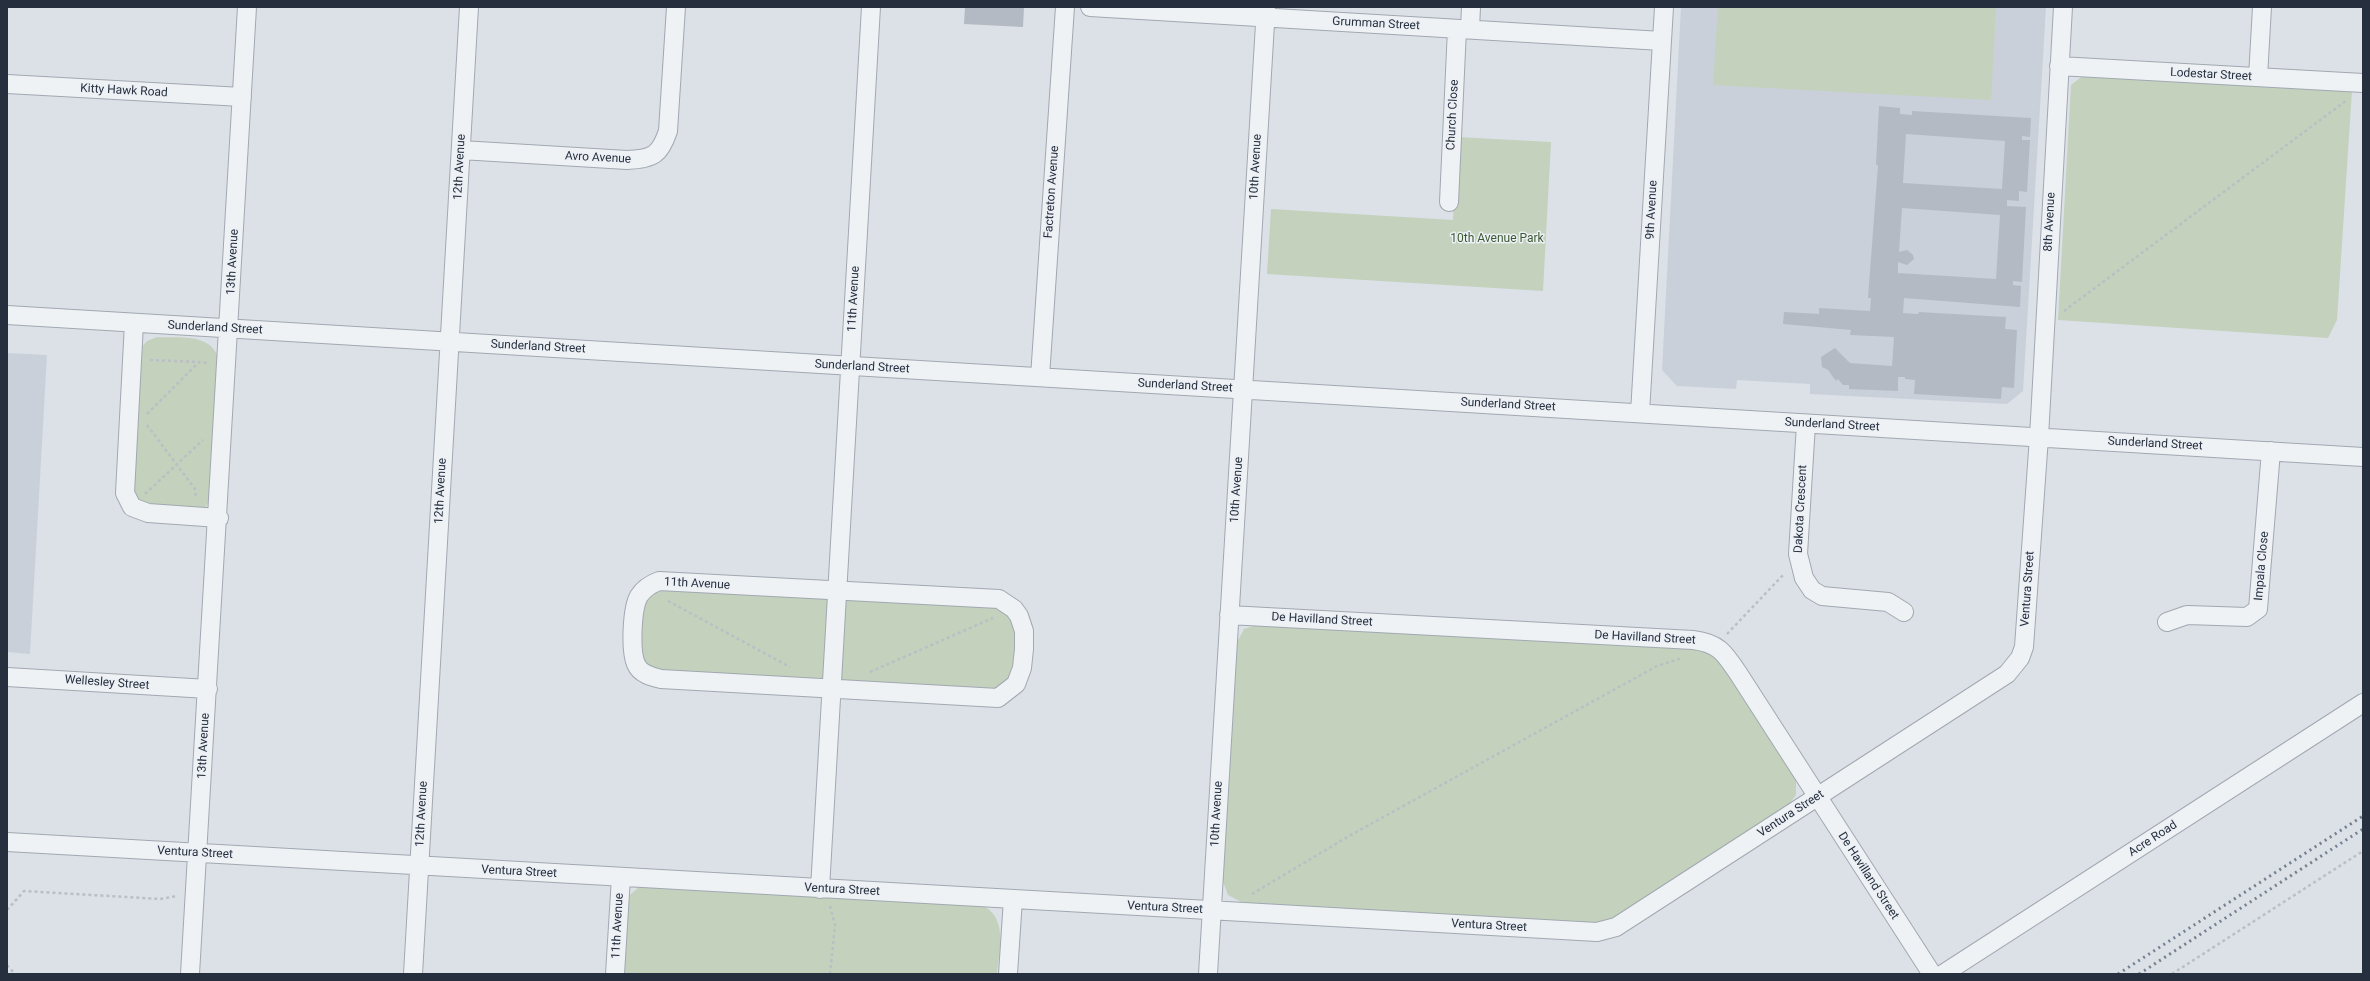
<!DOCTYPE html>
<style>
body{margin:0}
#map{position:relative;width:2370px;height:981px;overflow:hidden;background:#dce1e7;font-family:Roboto,sans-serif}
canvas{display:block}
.frame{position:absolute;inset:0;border:8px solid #252f3e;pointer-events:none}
</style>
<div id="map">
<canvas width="2370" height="981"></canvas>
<div class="frame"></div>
</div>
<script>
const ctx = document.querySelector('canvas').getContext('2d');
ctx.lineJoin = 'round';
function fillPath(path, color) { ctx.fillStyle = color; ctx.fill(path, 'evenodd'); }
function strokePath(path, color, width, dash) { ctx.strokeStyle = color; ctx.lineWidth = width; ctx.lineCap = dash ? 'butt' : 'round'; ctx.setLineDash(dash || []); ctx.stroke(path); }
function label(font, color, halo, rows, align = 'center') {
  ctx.font = font + ' Roboto,sans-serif'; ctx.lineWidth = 3; ctx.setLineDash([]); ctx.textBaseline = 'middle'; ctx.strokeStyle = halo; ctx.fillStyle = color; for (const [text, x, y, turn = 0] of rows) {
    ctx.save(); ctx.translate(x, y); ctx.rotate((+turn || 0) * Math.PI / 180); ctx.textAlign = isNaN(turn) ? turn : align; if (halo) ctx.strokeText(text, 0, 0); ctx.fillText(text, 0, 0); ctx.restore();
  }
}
const built = new Path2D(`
 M1681,7H2046L2023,391L2007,404L1810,394V384L1737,380L1736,389L1677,386L1662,370Z
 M7,353L47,355L30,654L7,652Z`);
const green = new Path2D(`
 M1718,7H1996L1991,100L1713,85Z
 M2084,75L2352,90L2337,320L2328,338L2058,320L2071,85Z
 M1457,137L1551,142L1543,291L1267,274L1271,209L1453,220Z
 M157,337C179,338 208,333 218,356L210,501L203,510L140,503L131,485L139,350L147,341Z
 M646,589L1007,603L1024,649L998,698L647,676L633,649Z
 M1263,623L1690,648L1715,654L1796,777V795L1787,807L1615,918L1603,923L1243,903L1228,895L1222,879L1235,646L1244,629Z
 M640,886L980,904C1009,917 999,948 997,974H622L628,902L630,895Z`);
const building = new Path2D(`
 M965,7H1024L1023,27L964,24Z
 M1879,106L1900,108V114L1912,115V111L2031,118L2030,137L2022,136V140H2030L2027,192L2019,191V201L2007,200V206L2026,207L2022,282L2013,281V285L2021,286L2020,307L1904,298L1903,313L1918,314L1919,312L2006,317L2005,329L2017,330L2014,388L2002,387L2001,399L1914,394L1915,380L1905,379V377H1898V391L1849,389V385H1843L1838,379L1836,381L1828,370L1822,367L1821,357L1835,348L1850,363L1892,366L1894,337L1850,335L1851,330L1783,324L1784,312L1819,314V308L1870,311L1871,298H1868L1878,165H1876ZM1906,134L2005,141L2002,189L1903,183ZM1902,208L2000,215L1996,279L1898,273V262L1907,265L1914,259L1913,255L1907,250L1899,252Z`);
const path = new Path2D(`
 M2064,311L2347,100
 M150,360L199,362
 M147,414L199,362L209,363
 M147,425L195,489L196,498
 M145,494L203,440
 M668,601L790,667
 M1727,634L1784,574
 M870,672L993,618
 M1252,894L1349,836L1657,666L1682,658
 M7,910L24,891L160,899L177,896
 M7,965L15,974
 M830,974L835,925L830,906
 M2172,974L2363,851`);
const street = new Path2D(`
 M1090,7L1662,41
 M1470,29L1471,7
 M2059,66L2363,83
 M2258,77L2262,7
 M7,84L242,97
 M461,150L627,160C653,159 660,155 668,131L676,7
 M1449,202L1457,29
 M7,315L2363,457
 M134,323L125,493L132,507L148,513L219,518
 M1040,377L1065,7
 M1640,413L1664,7
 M1806,424L1798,554L1804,578L1812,590L1822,596L1888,602L1904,612
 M659,581L999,599L1014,609L1019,616L1024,631V649L1022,668L1016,684L998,698L661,679C652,677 640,674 636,664C630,650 632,608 639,596C644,588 651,584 659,581Z
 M1229,615L1693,640C1718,643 1724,652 1738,673L1932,974
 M2167,622L2187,615L2247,617L2258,609L2271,451
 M7,677L208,689
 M7,842L1597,932L1616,927L2007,674L2020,658L2024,647L2039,437L2063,7
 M820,889L871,7
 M190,974L247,7
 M413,974L469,7
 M615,974L621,877
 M1008,974L1013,899
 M1208,974L1266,7
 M1943,974L2363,703`);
const rail = new Path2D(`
 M2118,974L2363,816
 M2139,974L2363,829`);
const streetNames = [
 ["Grumman Street",1376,24,3],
 ["Lodestar Street",2211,75,3],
 ["Kitty Hawk Road",124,91,3],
 ["Church Close",1453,115,-87],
 ["Avro Avenue",598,158,3],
 ["12th Avenue",460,167,-87],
 ["10th Avenue",1256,167,-87],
 ["Factreton Avenue",1052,192,-86],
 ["9th Avenue",1652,210,-87],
 ["8th Avenue",2050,222,-87],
 ["13th Avenue",233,262,-87],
 ["11th Avenue",854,299,-87],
 ["Sunderland Street",215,328,3],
 ["Sunderland Street",538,347,3],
 ["Sunderland Street",862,367,3],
 ["Sunderland Street",1185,386,3],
 ["Sunderland Street",1508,405,3],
 ["Sunderland Street",1832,425,3],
 ["Sunderland Street",2155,444,3],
 ["10th Avenue",1237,490,-86],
 ["12th Avenue",441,491,-87],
 ["Dakota Crescent",1801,509,-87],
 ["Impala Close",2262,566,-85],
 ["11th Avenue",697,584,3],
 ["Ventura Street",2028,589,-86],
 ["De Havilland Street",1322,620,3],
 ["De Havilland Street",1645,638,3],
 ["Wellesley Street",107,683,4],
 ["13th Avenue",204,746,-87],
 ["12th Avenue",422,814,-87],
 ["10th Avenue",1217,814,-87],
 ["Ventura Street",1791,814,-33],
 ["Acre Road",2153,839,-33],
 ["Ventura Street",195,853,3],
 ["Ventura Street",519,872,3],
 ["De Havilland Street",1868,876,57],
 ["Ventura Street",842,890,3],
 ["Ventura Street",1165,908,3],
 ["11th Avenue",618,926,-87],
 ["Ventura Street",1489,926,3]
];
const parkNames = [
 ["10th Avenue Park",1497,239]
];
fillPath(built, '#cad0d9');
fillPath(green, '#c3d1bd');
fillPath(building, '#b3bac4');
strokePath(street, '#a1a8b1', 20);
strokePath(path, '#babfc5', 2.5, [3, 3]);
strokePath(street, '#eff2f5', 18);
strokePath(rail, '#758191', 3, [2, 4]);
label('12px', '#252f3e', '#ecf0f5', streetNames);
label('12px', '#3b5a32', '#ecf0f5', parkNames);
</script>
